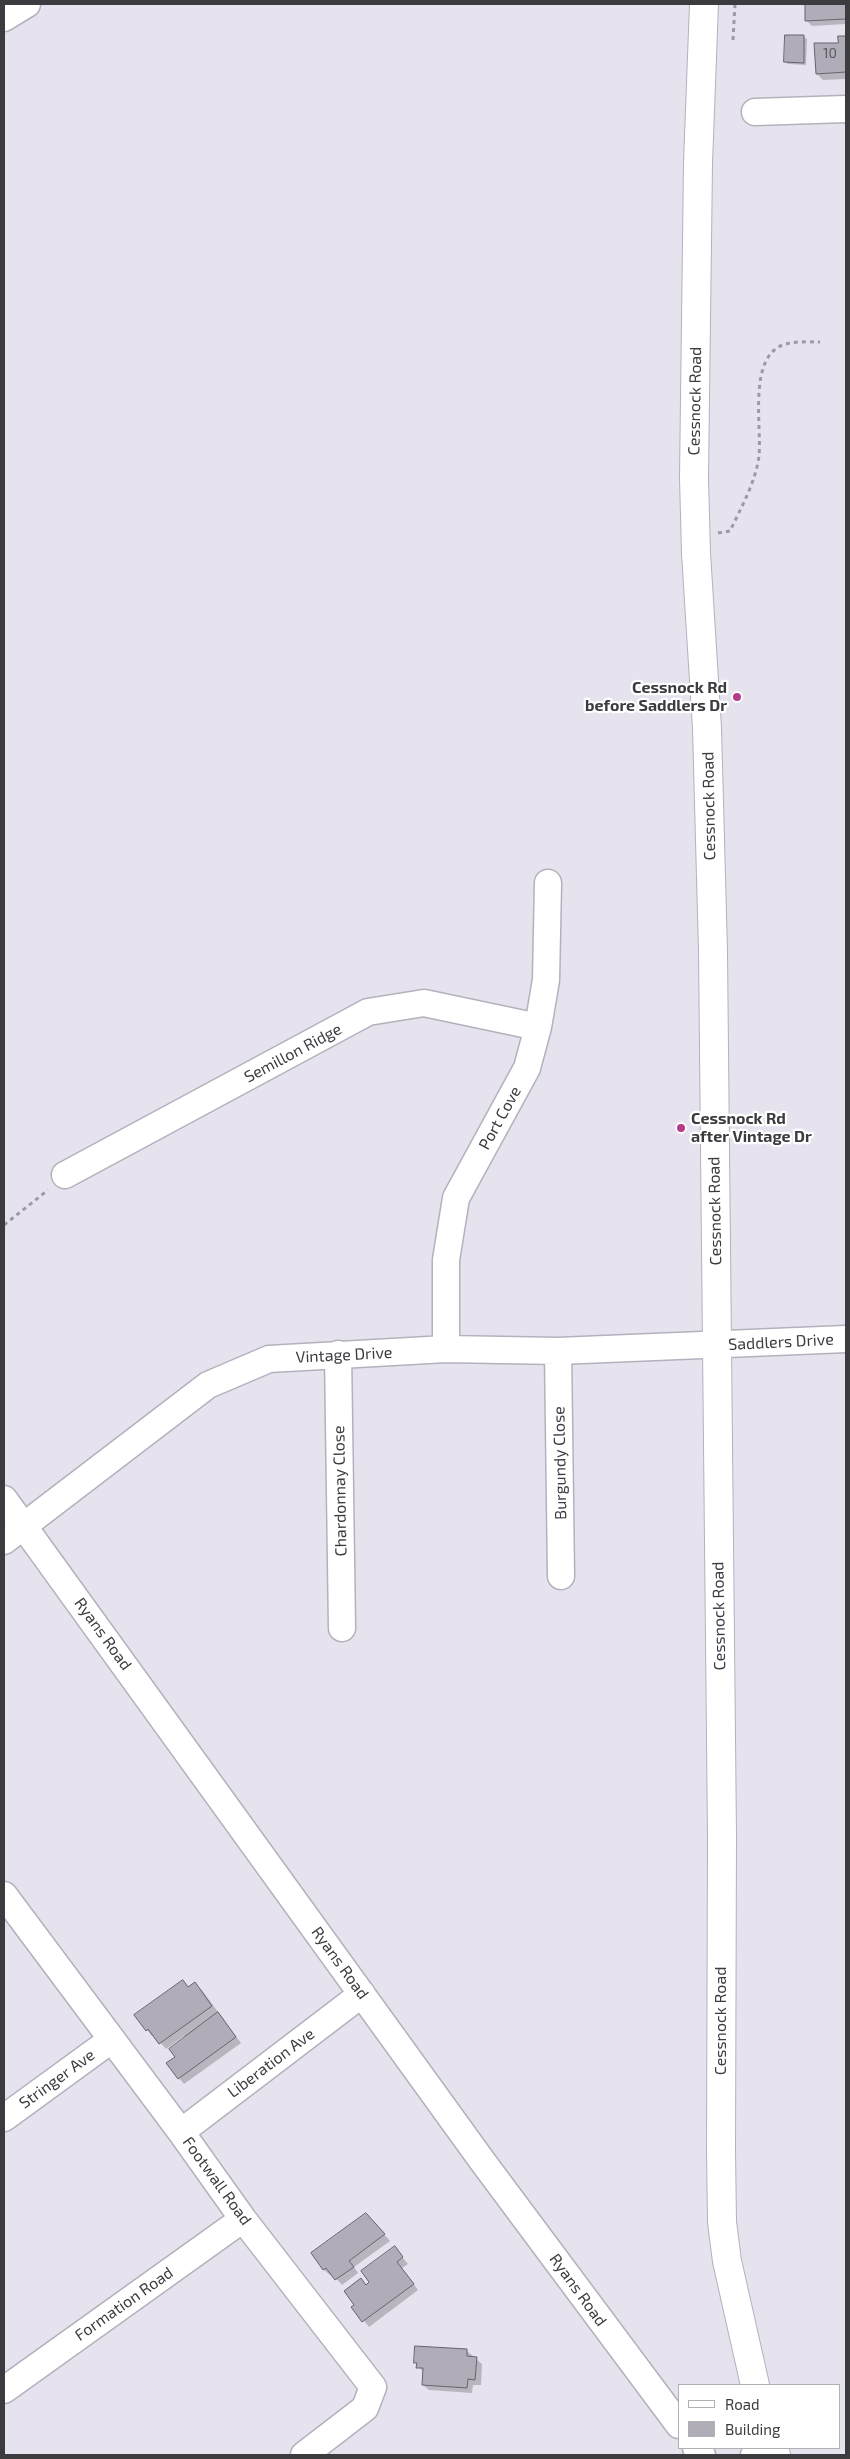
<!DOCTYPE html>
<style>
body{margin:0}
#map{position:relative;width:850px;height:2459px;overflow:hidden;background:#e6e3ef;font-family:"Exo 2",sans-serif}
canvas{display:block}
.frame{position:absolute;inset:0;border:5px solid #3c3b40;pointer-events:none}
.legend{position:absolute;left:678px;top:2384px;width:162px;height:65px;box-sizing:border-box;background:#fff;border:1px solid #b1b1b3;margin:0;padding:6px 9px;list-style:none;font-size:15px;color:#3c3b40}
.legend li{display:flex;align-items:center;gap:10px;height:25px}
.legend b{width:25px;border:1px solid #b1b1b3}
</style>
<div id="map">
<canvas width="850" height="2459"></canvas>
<div class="frame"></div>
<ul class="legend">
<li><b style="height:6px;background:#fff"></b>Road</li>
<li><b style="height:14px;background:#b0adb9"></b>Building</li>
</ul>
</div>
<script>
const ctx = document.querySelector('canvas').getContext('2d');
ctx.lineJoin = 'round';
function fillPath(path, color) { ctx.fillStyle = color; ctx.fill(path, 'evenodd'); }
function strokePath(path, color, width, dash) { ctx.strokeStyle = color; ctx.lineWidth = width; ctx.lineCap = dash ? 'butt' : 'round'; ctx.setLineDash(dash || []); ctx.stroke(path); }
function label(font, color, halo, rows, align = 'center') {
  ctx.font = font + ' "Exo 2",sans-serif'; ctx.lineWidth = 4.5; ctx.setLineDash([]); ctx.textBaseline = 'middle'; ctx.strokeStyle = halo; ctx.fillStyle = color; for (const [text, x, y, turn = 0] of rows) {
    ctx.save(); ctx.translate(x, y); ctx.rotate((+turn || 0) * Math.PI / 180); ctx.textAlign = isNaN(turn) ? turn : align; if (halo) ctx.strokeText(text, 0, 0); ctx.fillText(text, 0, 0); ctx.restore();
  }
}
const shadow = new Path2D(`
 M806,4H846V24L812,26L806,20Z
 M804,37L807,39L806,65L788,64L785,62Z
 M839,37H846V79L823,80L817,74L839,44Z
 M183,1982L189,1988L195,1984L201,1989L241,2043L184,2084L179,2078L176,2057L185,2038L184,2036L166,2049L154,2035L152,2036L147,2030Z
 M372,2220L390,2241L354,2267L358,2273L342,2285L332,2274L330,2275L324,2270L313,2254Z
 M394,2247L408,2264L402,2268L418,2290L369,2327L353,2307L356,2305L361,2280L367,2286Z
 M467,2351L482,2364L481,2385H473L472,2393L429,2390L423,2385L424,2373L415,2362Z`);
const building = new Path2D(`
 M804,4H846V19L805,21V4Z
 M785,35H804V63L784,62Z
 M838,36H846V72L816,74L814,43H838Z
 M183,1980L188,1987L195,1982L212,2006L159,2044L148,2029L146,2031L134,2015Z
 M218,2012L236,2037L178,2079L166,2063L175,2057L169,2049Z
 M366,2213L385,2234L349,2261L354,2267L335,2280L326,2268L323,2270L311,2253Z
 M395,2246L403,2257L397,2262L414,2284L362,2322L351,2307L354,2305L344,2291L361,2278L366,2285L369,2282L361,2271Z
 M415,2346L467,2349V2356L477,2357L475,2380L468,2379L467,2388L422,2385L423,2368H416L417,2363H414Z`);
const path = new Path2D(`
 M733,40L735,4
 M718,533L730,531C741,508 756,481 759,456C762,426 747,354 786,344C796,341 809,342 820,342
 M4,1225L48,1190`);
const minor = new Path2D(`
 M4,18L27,4
 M755,112L846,109
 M65,1175L368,1012L424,1003L538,1027
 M446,1349V1260L456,1198L527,1068L538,1027L546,980L548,883
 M558,1351L561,1576
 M338,1354L342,1628
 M4,1499L483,2162L679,2425
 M4,1541L208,1385L269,1359L446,1349L558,1351L846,1339
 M4,1895L181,2132L243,2219L373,2387L365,2408L304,2455
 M4,2118L111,2040
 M181,2132L362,1994
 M4,2390L243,2219
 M696,2448L702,2455
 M754,2455L771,2448`);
const major = new Path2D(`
 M704,4L698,163L694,478L696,553L707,728L713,952L722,1836L721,2151L722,2222L727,2261L755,2385
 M774,2448L776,2455`);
const markers = [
 [737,697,5,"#b63a8b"],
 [681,1128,5,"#b63a8b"]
];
const numberNames = [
 ["10",830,53]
];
const streetNames = [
 ["Cessnock Road",695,401,-89],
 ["Cessnock Road",709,806,-91],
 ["Semillon Ridge",293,1053,-28],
 ["Port Cove",500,1118,-61],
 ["Cessnock Road",715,1211,-91],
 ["Saddlers Drive",781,1342,-3],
 ["Vintage Drive",344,1355,-3],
 ["Burgundy Close",560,1463,-91],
 ["Chardonnay Close",340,1491,-91],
 ["Cessnock Road",719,1616,-91],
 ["Ryans Road",103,1634,54],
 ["Ryans Road",340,1963,54],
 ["Cessnock Road",721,2021,-90],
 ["Liberation Ave",271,2063,-37],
 ["Stringer Ave",57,2079,-36],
 ["Footwall Road",217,2181,54],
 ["Ryans Road",578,2290,54],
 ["Formation Road",124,2304,-35]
];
const poiNames = [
 ["Cessnock Rd",727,688],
 ["before Saddlers Dr",727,706],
 ["Cessnock Rd",691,1119,"left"],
 ["after Vintage Dr",691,1137,"left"]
];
fillPath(shadow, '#0003');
fillPath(building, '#b0adb9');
strokePath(building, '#66636e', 1);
strokePath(minor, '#b4b1bd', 29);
strokePath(major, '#b4b1bd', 30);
strokePath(path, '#9c9aa3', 3, [4, 4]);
strokePath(minor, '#fff', 26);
strokePath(major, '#fff', 28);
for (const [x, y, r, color] of markers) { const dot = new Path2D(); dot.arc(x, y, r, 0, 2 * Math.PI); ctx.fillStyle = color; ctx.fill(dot); strokePath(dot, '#fff', 2); }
label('14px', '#59585e', null, numberNames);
label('16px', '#3c3b40', '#fff', streetNames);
label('bold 16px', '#3c3b40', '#fff', poiNames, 'right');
</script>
